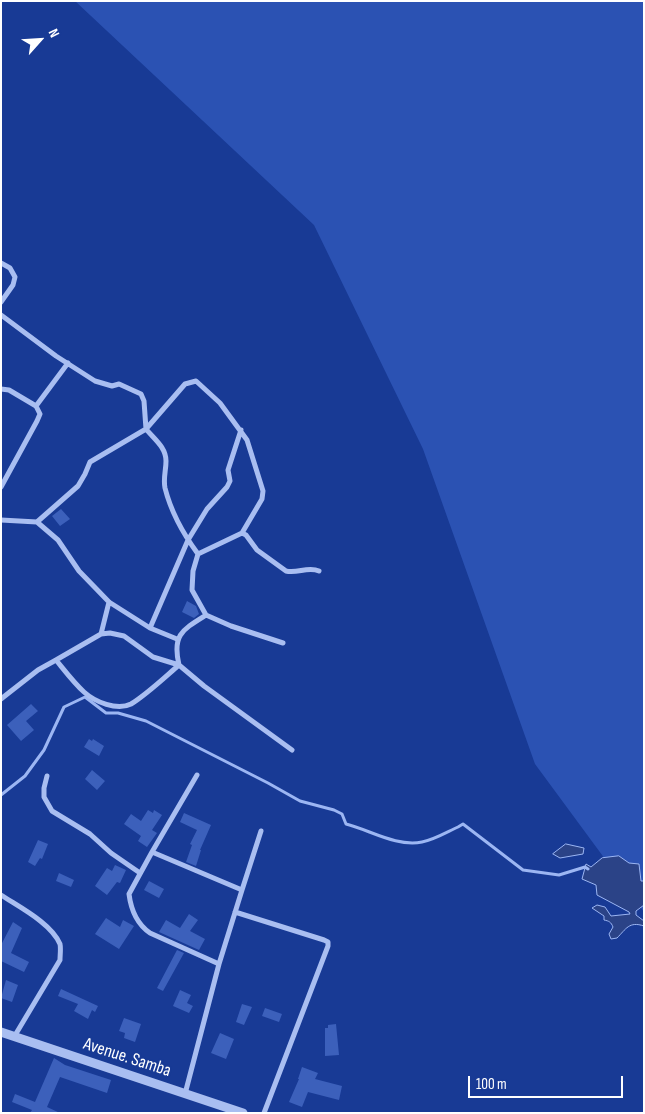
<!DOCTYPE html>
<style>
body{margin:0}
#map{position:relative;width:645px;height:1114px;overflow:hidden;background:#183a95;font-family:"Sofia Sans Condensed",sans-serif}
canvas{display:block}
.frame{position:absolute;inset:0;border:2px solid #fff;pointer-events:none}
.north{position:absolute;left:15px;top:15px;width:50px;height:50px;-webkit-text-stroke:4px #183a95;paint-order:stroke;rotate:64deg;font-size:14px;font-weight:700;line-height:20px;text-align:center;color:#fff}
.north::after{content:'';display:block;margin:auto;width:18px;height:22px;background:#fff;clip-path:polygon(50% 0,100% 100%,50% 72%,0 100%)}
.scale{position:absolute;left:468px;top:1076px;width:155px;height:22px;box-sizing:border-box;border:2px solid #fff;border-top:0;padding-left:6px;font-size:15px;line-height:18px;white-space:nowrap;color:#fff;-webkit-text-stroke:4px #183a95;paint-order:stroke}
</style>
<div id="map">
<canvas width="645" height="1114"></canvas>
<div class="frame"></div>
<div class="north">N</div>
<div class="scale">100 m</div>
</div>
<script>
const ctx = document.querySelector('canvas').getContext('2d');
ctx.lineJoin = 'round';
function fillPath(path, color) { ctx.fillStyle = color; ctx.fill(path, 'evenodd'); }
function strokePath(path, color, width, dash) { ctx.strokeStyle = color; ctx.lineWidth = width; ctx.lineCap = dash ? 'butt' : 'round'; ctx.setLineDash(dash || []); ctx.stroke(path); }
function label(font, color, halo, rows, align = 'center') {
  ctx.font = font + ' "Sofia Sans Condensed",sans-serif'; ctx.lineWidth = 4; ctx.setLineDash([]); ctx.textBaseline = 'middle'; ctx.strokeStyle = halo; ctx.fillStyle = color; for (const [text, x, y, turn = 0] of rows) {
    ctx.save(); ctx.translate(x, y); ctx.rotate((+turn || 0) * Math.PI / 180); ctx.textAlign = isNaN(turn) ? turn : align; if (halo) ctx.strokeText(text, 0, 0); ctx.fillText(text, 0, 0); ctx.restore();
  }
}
const green = new Path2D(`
 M75,1H644V912L535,764L423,449L314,225Z`);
const water = new Path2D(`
 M566,844L584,848L583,854L560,858L553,854Z
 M619,856L629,863L639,864L641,881H644V905L636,911V915L644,921V926C629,921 626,929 617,938L611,939L609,934L613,927C611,922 609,921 604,920V916L592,908L597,905L605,907L611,916L630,914L629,912L597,895L596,885L582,879L586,864L591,867L602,858Z`);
const stream = new Path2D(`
 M1,795L25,776L44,750L64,707L85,697L106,713H118L146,721L268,783L300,801L334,810L342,814L346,824C370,830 396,847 422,842C434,840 447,832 458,827L463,824L523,870L559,875L585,867L588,869`);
const building = new Path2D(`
 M61,509L70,519L60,526L52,516Z
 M187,601L196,606L199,614L194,618L182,612Z
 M31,704L38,711L26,721L34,730L21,741L7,725Z
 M89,739L92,741L93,739L104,746L99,756L84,747Z
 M92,770L105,781L97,790L85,779Z
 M148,810L153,813L154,810L162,815L152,830L157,833L147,847L138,841L141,836L124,824L131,814L141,821Z
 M184,813L211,825L200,850H201L196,866L186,862L192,845L190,844L197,830L180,822Z
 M38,840L48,844L42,859L40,858L35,866L28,862Z
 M115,865L126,870L120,883L117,882L107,895L95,886L107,868L112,871Z
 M59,873L74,880L71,887L56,881Z
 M149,881L164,889L159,898L144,890Z
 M189,914L198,920L190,931L205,939L199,950L159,932L166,920L180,928Z
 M106,918L120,927L123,920L134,926L119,949L95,934Z
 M13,922L22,928L11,953L29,962L24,972L1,961V945Z
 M177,950L184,953L163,991L157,988Z
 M6,980L18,985L12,1002L1,998Z
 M61,989L98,1006L95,1012L92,1010L88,1019L74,1011L78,1004L58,996Z
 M180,990L191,995L187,1003L193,1006L189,1013L173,1006Z
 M242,1004L252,1007L244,1025L236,1022Z
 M265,1008L282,1014L279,1022L262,1016Z
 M124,1018L141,1024L135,1042L124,1038L125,1033L119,1031Z
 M336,1024L339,1055L325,1056V1028H328V1025Z
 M220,1033L234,1039L226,1059L211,1053Z
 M54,1058L65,1065L111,1080L107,1093L60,1077L47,1107L60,1113H30L32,1110L12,1102L15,1094L35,1102Z
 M302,1067L318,1073L315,1079L342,1086L339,1100L308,1092L302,1107L289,1102L299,1079H298Z`);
const minor = new Path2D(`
 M1,263L10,268L15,277L13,285L1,302
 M1,315L56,356L95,381L112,386L119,384L141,394L144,401L146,429L90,462L85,474L78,486L37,522
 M1,389L9,390L36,406
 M1,487L37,421L40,414L36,406L68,363
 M1,520L37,522L58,540L79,571L109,602L150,628L177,639
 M198,554C184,535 171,512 165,488C163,478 166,471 166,461C166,447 154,439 146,429L185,384L196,381L220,403L247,440L263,491L262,499L242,533
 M206,615L192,590L193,571L198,554L242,533L246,535L257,550L286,571C297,574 308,566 319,571
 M150,628L188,540L207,509L227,487L230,481L228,470L241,430
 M101,634L109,602
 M56,660L101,634L110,633L124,636L153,657L179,665L204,686L292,750
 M1,699L38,670L56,660C65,671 74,683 84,692C95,702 117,711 131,704C146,695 165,677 179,665C172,635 182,630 206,615L231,626L283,643
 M47,776L44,788V797L52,811L90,834L111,853L140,873
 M152,852L129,894C131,910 137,924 150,933L219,964
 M242,890L261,831
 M1,895C19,907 51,923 60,944C61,948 60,955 60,960L14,1037
 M235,912L324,940L328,942V946L264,1113
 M185,1094L219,964L242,890L152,852L197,775`);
const tertiary = new Path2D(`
 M1,1032L243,1113`);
const streetNames = [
 ["Avenue. Samba",127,1058,18]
];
fillPath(green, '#2b52b3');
fillPath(water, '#2b4387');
strokePath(water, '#9cb6f3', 1);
strokePath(stream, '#9cb6f3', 3);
fillPath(building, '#3c60bb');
strokePath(minor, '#a9bef1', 5);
strokePath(tertiary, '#a9bef1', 9);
label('18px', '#fff', '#183a95', streetNames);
</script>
